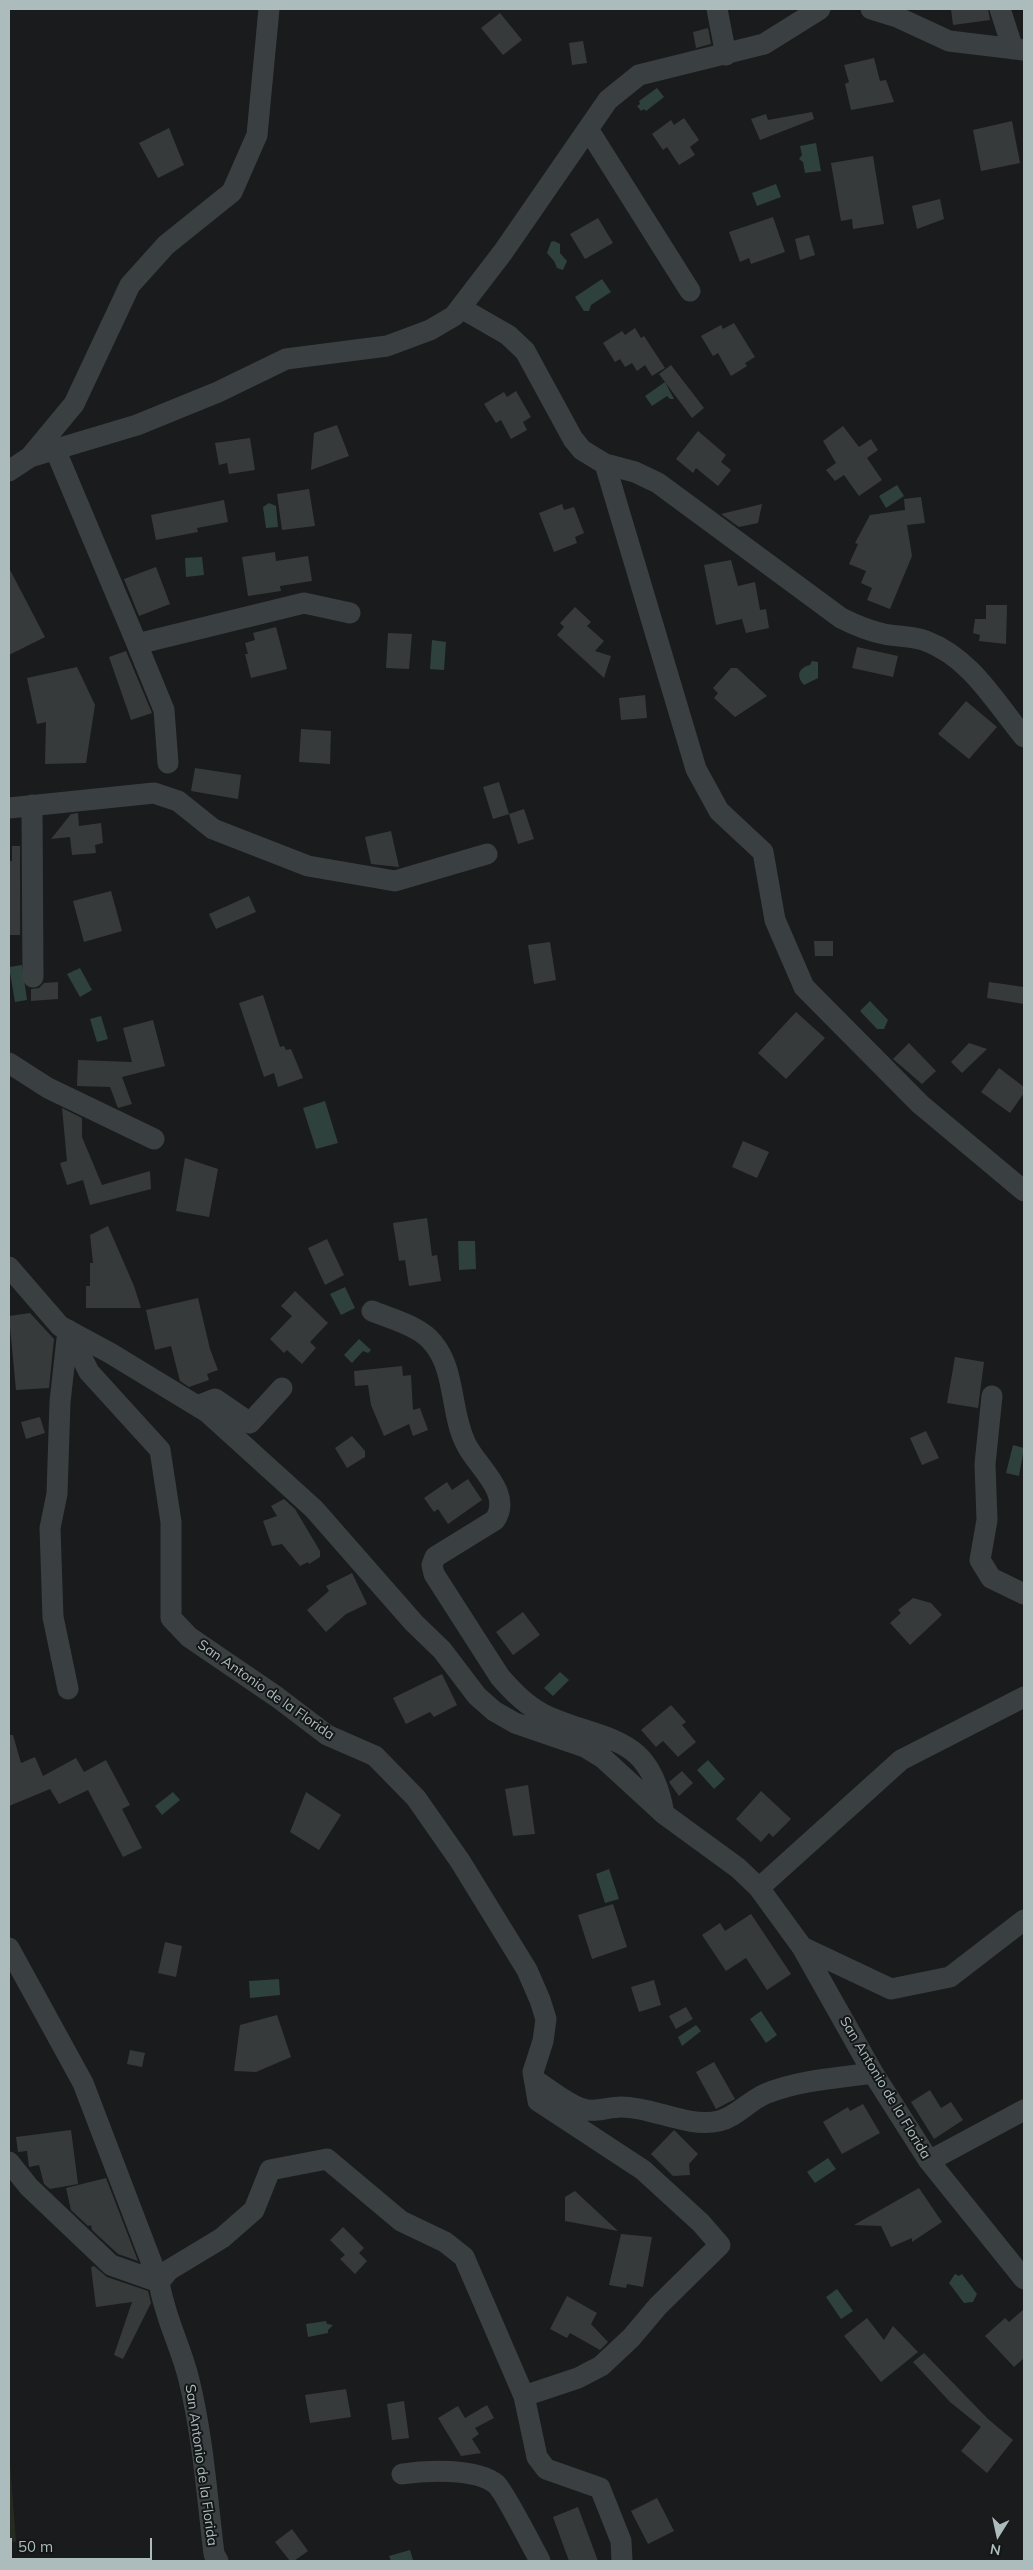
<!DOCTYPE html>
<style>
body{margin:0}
#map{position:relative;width:1033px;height:2570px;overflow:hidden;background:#1a1b1c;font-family:Mulish,sans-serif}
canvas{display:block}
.frame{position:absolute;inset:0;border:10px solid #acbcbc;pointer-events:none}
.north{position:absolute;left:973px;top:2510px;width:50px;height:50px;-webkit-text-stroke:4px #151617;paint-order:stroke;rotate:190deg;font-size:14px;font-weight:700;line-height:20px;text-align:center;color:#acbcbc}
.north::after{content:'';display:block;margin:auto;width:18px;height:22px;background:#acbcbc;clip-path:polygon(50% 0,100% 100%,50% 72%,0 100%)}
.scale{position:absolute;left:10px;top:2538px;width:142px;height:22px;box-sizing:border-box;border:2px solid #acbcbc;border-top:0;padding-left:6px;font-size:15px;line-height:18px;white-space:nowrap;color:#acbcbc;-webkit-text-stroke:4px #151617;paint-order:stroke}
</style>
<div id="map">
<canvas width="1033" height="2570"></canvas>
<div class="frame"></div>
<div class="north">N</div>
<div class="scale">50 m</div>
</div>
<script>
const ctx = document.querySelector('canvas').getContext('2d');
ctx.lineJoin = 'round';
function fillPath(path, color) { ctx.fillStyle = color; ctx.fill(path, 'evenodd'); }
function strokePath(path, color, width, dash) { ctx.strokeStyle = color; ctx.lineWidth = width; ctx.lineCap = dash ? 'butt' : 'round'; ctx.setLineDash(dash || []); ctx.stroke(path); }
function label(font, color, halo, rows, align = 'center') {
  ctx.font = font + ' Mulish,sans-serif'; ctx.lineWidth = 4; ctx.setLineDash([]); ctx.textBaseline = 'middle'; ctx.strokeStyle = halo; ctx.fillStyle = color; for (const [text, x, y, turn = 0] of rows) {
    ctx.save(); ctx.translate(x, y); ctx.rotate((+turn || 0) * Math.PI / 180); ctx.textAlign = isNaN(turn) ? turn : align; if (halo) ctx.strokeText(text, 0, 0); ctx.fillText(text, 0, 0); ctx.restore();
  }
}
const green = new Path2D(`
 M9,2451L16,2542L9,2541Z`);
const water = new Path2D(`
 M657,88L664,97L646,111L644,109L641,111L637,106L640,104L639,101Z
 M816,143L821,171L805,173L803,162L799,159L802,155L800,146Z
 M776,184L781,197L757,206L752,193Z
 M554,241L560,244V253L567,261L563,270L557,268L554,261L547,253L551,242Z
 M602,279L611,292L591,305L589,311H584L575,297Z
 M665,382L674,399H670L667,396L652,406L645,396Z
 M897,485L904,496L886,508L879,496Z
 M269,503L276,506L278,527L266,528L263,507Z
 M202,557L204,575L186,577L185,558Z
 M432,640L446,642L444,670L430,669Z
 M812,661L818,662V678L804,685C796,676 798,668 810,665Z
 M22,965L27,1000L15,1002L9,967Z
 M80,968L92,990L80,997L67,974Z
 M870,1001L888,1020L884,1029H877L860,1011Z
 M101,1016L108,1039L97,1042L90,1019Z
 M325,1101L338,1143L316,1149L303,1108Z
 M458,1241H475L476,1269L459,1270Z
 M345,1287L355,1308L341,1315L330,1294Z
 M359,1339L371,1350L368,1353L363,1351L352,1363L344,1355Z
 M1013,1445L1024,1448L1019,1476L1006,1473Z
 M560,1672L569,1680L553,1696L544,1688Z
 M708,1760L725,1779L714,1789L697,1770Z
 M173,1792L180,1800L162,1815L155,1806Z
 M609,1869L619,1899L605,1903L596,1874Z
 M279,1979L280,1995L250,1998L249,1981Z
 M761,2011L777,2035L766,2043L750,2019Z
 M696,2025L701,2031L682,2046L678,2037Z
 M828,2158L836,2169L815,2183L807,2172Z
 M955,2274L959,2276L962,2274L977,2294L973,2302L964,2303L949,2283Z
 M837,2289L853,2311L841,2319L826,2297Z
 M326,2321L327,2324L333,2325L328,2330V2333L308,2337L306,2324Z
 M410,2550L413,2560L391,2561L389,2556Z`);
const building = new Path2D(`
 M951,9H988L990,20L953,25Z
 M500,13L522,40L503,55L481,28Z
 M708,28L711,44L696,48L693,32Z
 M583,41L587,63L572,65L569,43Z
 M874,58L880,81L886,80L894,102L851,110L845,84L849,82L844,65Z
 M812,112L814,119L760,140L751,119L766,114L768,120Z
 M684,118L699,140L690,147L695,155L679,165L667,147L663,150L652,134L671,120L674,125Z
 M1012,121L1020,163L981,171L973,130Z
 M169,128L184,165L158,178L139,143Z
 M873,156L884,224L853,229L852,219L841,221L831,163Z
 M940,199L944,219L917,229L912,206Z
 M773,217L785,252L751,264L749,258L740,262L729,232Z
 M598,218L613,243L585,259L570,234Z
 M809,235L815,255L800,260L795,239Z
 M734,323L755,357L745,363L747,366L731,376L718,353L713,356L701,336L721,325L723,329Z
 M635,328L641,338L644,336L665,368L652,376L645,365L637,371L632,363L625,367L620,359L615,362L603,343L622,331L625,335Z
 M671,365L704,408L692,418L659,374Z
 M516,391L531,417L523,422L527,430L511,439L501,420L496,423L484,404L504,392L507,397Z
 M337,425L349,456L311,470L314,433Z
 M843,426L859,447L871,439L878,450L867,458L882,480L859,496L844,475L835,481L826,470L836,463L823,441Z
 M698,431L726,455L721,462L731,470L718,486L696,468L693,473L676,459Z
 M250,438L255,470L229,474L227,463L219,465L215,443Z
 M309,489L315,526L282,530L277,494Z
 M921,497L925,523L907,525L912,556L890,609L867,600L872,588L861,583L866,571L849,564L858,544L855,543L870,515L905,510L904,499Z
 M224,500L228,522L197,528L198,532L156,540L151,515Z
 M562,504L564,510L574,507L584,533L575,537L577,543L554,552L539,513Z
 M762,504L758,523L739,527L721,514Z
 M275,552L276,561L308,556L312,581L280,586L281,591L248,596L242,557Z
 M731,560L738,586L755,582L760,610L766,609L769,628L746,633L742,619L716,625L704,565Z
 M156,567L170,604L139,616L124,579Z
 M9,568L45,637L9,655Z
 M986,605H1007L1006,644L979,641L980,635L973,633L975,619H986Z
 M575,607L591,622L587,626L604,641L595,651L611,656L604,678L557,635L564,627L560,623Z
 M276,627L287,669L251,678L245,654H248L245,643L255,640L253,633Z
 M388,633L412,634L409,669L386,668Z
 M857,647L898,656L893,677L852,668Z
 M126,651L152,713L131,720L109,657Z
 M77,667L95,705L86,763L45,764L46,722L37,724L27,678Z
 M731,668H737L767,696L735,717L714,698L718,693L713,688Z
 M645,695L647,718L621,720L619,698Z
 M966,701L997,727L969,759L938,734Z
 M301,729L331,731L330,764L299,762Z
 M195,768L241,775L238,799L191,791Z
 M499,782L509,814L493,819L483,787Z
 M524,809L534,839L518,844L509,814Z
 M78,813L79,826L101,823L103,843L95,845L96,853L72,855L70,837L51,839L71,814Z
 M391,831L399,867L371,864L365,837Z
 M12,846H20V935H9V861H12Z
 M111,891L122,931L84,942L73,901Z
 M249,896L256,912L216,929L209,914Z
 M814,941H833V956H815Z
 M550,942L556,980L534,984L528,945Z
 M58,982V999L31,1001V989L39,988L44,983Z
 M989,982L1024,987V1004L987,998Z
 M263,995L280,1047L284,1046L286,1050L291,1049L303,1078L278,1087L274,1073L264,1077L239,1003Z
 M796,1012L825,1038L786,1079L758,1053Z
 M153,1020L165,1066L122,1077L132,1104L118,1108L110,1087L77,1086L78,1060L132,1062L123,1028Z
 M909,1043L936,1071L922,1084L893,1059Z
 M969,1043L987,1049L962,1073L951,1062Z
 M999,1068L1024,1087V1093L1010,1113L981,1092Z
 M62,1108L82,1118V1137L102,1185L150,1171L151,1189L90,1205L83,1180L67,1185L60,1163L67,1161Z
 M743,1141L769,1152L757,1178L732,1167Z
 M185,1158L218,1169L209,1217L176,1211Z
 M427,1218L432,1256L437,1255L441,1281L409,1286L405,1260L399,1261L393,1223Z
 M108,1226L134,1286L141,1308H86V1286H90V1263H93L90,1235Z
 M327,1239L344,1275L325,1285L308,1248Z
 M295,1291L328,1323L310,1342L316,1348L302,1364L287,1350L284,1353L270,1339L292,1316L281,1306Z
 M198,1298L210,1349L218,1370L207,1374L209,1380L189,1387L180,1381L171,1346L155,1350L146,1310Z
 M30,1313L54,1339L49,1388L16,1390L9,1316Z
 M955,1357L984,1362L978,1408L947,1403Z
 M402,1366L403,1376L411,1375L413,1410L420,1408L428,1430L413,1436L409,1424L384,1436L371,1405L368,1385L355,1386L354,1371Z
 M40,1417L45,1433L26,1439L21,1422Z
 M926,1431L939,1458L922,1465L910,1438Z
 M352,1436L365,1451V1457L347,1468L335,1448Z
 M468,1479L482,1500L448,1524L438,1509L434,1512L424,1498L447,1482L452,1490Z
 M284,1499L295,1509L320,1551V1557L309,1564L308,1562L300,1566L282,1544L272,1546L263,1521L277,1516L271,1506Z
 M352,1573L367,1604L346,1614L326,1632L307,1610L329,1591L326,1586Z
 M913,1598L931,1603L942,1615L910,1645L890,1623L901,1613L898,1610Z
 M523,1612L540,1635L513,1655L496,1632Z
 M442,1674L457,1705L434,1717L430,1712L406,1724L393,1698Z
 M671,1705L686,1722L682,1725L696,1742L678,1757L663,1741L656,1747L641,1730Z
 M9,1735H13L21,1763L35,1757L43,1776L76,1758L84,1772L106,1760L130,1805L122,1809L142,1848L123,1857L88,1790L59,1804L50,1789L9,1806Z
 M682,1771L693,1783L679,1796L669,1782Z
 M528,1785L535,1834L513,1836L505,1789Z
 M761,1791L791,1819L773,1837L769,1833L761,1842L736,1819Z
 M306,1792L341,1815L319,1850L290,1832Z
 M613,1904L627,1947L592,1959L578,1915Z
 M751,1914L791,1974L767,1990L746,1958L726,1971L702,1935L720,1923L725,1931Z
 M165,1942L182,1946L176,1977L158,1973Z
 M654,1980L661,2005L639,2012L631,1987Z
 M686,2007L693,2019L676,2029L669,2016Z
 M277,2015L291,2057L256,2072L234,2071L240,2025Z
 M130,2050L145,2053L142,2067L127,2064Z
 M714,2062L735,2099L716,2109L696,2072Z
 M930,2090L941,2108L951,2102L963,2120L934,2139L911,2102Z
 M863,2104L880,2133L842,2154L823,2122L848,2107L850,2111Z
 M71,2130L78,2184L50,2189L44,2184L39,2165L29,2167L27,2151L18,2152L16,2137Z
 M674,2130L698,2154L689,2164L690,2175L673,2176L651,2154Z
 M106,2178L138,2261L118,2254L92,2230L91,2225L88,2226L71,2210L66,2188Z
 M919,2188L942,2222L912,2242V2238L891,2247L881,2226L854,2225Z
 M575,2191L618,2231L565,2221V2197Z
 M343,2227L364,2248L359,2253L367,2261L355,2274L340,2259L345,2255L330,2240Z
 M621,2234L652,2237L643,2287L627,2284L626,2288L609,2285Z
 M94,2266L107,2277L148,2291L151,2303L123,2359L114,2355L132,2302L96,2307L91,2267Z
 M567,2296L597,2313L591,2324L608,2342L600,2350L570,2333L567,2338L550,2329Z
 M1024,2309V2358L1014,2367L985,2336L1005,2318L1009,2322Z
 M867,2318L884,2340L893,2326L918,2352L881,2382L844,2336Z
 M924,2353L988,2419L1013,2440L987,2473L961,2451L981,2427L950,2402L913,2362Z
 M346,2389L351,2417L310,2423L305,2395Z
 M404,2401L409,2438L392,2440L387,2404Z
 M487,2405L494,2418L475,2428L479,2434L472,2439L481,2453L461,2456L438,2418L458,2406L465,2418Z
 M657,2498L674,2531L648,2544L631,2511Z
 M578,2507L598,2561H569L553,2517Z
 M292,2529L308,2551L294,2561H290L275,2542Z`);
const street = new Path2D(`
 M717,9L726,55
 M871,9L897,17L949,41L1024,50
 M1000,9L1013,49
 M588,129L690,291
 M461,308L508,335L525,351L573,439L582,450L605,464L635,472L658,483L841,618C855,625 869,631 884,634C898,637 913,636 926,641C971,658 995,702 1024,737
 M55,449L137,644L304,603L350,613
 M30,457L74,404L130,285L166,245L232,192L257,135L269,9
 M605,464L696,769L719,811L763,852L775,920L804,987L920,1104L1024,1191
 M9,471L30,457L137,425L218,392L286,359L387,346L430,330L454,316L503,252L608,100L639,75L764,44L820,9
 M137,644L164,710L168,763
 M32,805L33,977
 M9,808L154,793L178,801L213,829L308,866L395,881L487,854
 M9,1063L48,1088L154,1139
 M9,1267L60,1326L110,1353L207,1412L314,1509L414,1623L442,1650L477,1696L494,1711L515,1723L585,1747L603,1758L664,1814L738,1868L759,1888L802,1947L873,2073L929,2161L1024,2279
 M372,1311C391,1319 420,1326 433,1343C456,1370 450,1413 466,1444C477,1467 513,1493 495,1520L435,1557L432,1565L434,1574L500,1677C514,1693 528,1707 547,1716C608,1743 650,1733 664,1814
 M68,1330L89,1372L160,1450L171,1522V1618L189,1637L277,1697L327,1735L375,1756L416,1798L460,1861L527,1970L540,2000L546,2019L543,2041L533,2072L538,2101L643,2170L701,2223L720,2245L658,2306L631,2338L601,2366L578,2378L524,2396
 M992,1396L985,1464L987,1520L980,1560L991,1578L1024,1594
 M197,1406L215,1399L250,1423L282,1388
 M68,1689L53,1617L50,1528L57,1494L60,1402L68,1330
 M759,1888L901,1760L1024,1697
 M802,1947L891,1989L950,1977L1024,1920
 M9,1948L83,2083L159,2282
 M535,2080C549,2089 568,2105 583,2109C596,2113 608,2107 621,2107C654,2107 686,2128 719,2121C736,2117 749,2101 765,2094C799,2080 838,2078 873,2073
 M929,2161L1024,2110
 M9,2162L29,2187L111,2265L159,2282
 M402,2474C426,2470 476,2468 496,2484C504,2491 533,2548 540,2561
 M218,2561L214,2554C207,2496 203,2437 189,2380C181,2346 165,2319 159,2282L169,2270L222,2238L254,2210L270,2170L327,2159L401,2221L445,2242L464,2257L524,2396L537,2457L546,2469L600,2488L621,2541L622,2561`);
const streetNames = [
 ["San Antonio de la Florida",266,1690,35],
 ["San Antonio de la Florida",885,2088,59],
 ["San Antonio de la Florida",201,2465,82]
];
fillPath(green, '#262b21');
fillPath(water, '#2e413d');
fillPath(building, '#373a3b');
strokePath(street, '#3a4042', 21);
label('14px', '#acbcbc', '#151617', streetNames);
</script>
